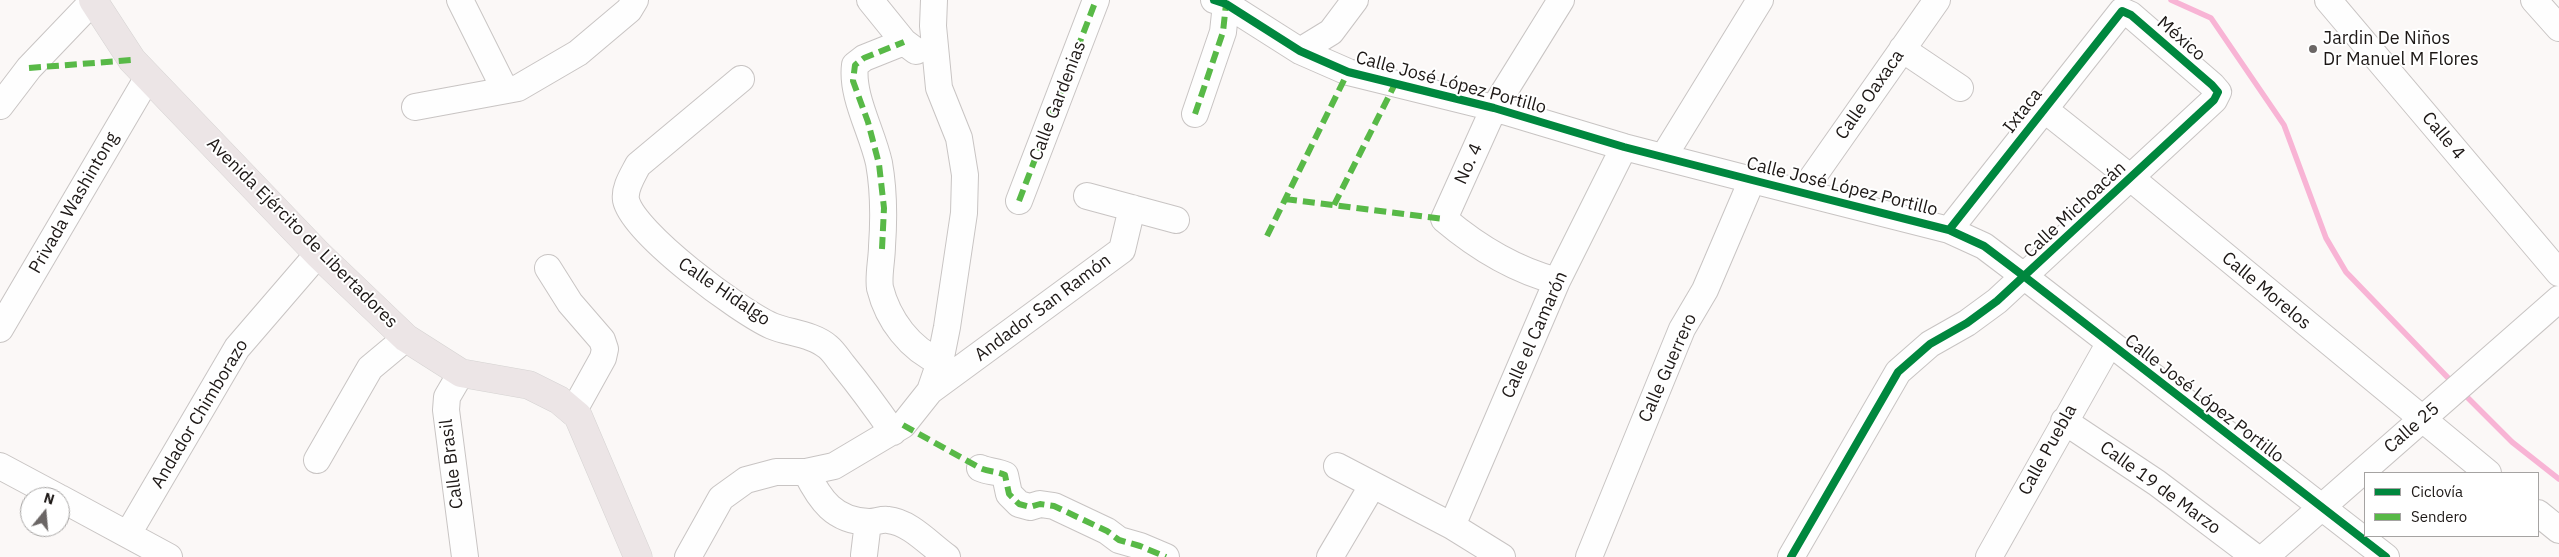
<!DOCTYPE html>
<meta charset="utf-8">
<style>
body{margin:0}
#map{position:relative;width:2559px;height:557px;overflow:hidden;background:#fbf8f7;font-family:"IBM Plex Sans",sans-serif}
canvas{display:block}
.legend{position:absolute;left:2364px;top:472px;width:175px;height:65px;box-sizing:border-box;background:#fff;border:1px solid #a5a3a2;margin:0;padding:6px 9px;list-style:none;font-size:15px;color:#1d1816}
.legend li{display:flex;align-items:center;gap:10px;height:25px}
.legend b{width:25px;border:1px solid #a5a3a2}
.north{position:absolute;left:20px;top:487px;width:50px;height:50px;box-sizing:border-box;background:#fff;border:1px solid #a5a3a2;border-radius:50%;rotate:17deg;font-size:14px;font-weight:700;line-height:20px;text-align:center;color:#1d1816}
.north::after{content:'';display:block;margin:auto;width:18px;height:22px;background:#6b6665;clip-path:polygon(50% 0,100% 100%,50% 72%,0 100%)}
</style>
<div id="map">
<canvas width="2559" height="557"></canvas>
<ul class="legend">
<li><b style="height:6px;background:#00873e"></b>Ciclovía</li>
<li><b style="height:6px;background:#58b947"></b>Sendero</li>
</ul>
<div class="north">N</div>
</div>
<script>
const ctx = document.querySelector('canvas').getContext('2d');
ctx.lineJoin = 'round';
function strokePath(path, color, width, dash) { ctx.strokeStyle = color; ctx.lineWidth = width; ctx.lineCap = dash ? 'butt' : 'round'; ctx.setLineDash(dash || []); ctx.stroke(path); }
function label(font, color, halo, rows, align = 'center') {
  ctx.font = font + ' "IBM Plex Sans",sans-serif'; ctx.lineWidth = 4; ctx.setLineDash([]); ctx.textBaseline = 'middle'; ctx.strokeStyle = halo; ctx.fillStyle = color; for (const [text, x, y, turn = 0] of rows) {
    ctx.save(); ctx.translate(x, y); ctx.rotate((+turn || 0) * Math.PI / 180); ctx.textAlign = isNaN(turn) ? turn : align; if (halo) ctx.strokeText(text, 0, 0); ctx.fillText(text, 0, 0); ctx.restore();
  }
}
const stream = new Path2D(`
 M2171,0L2211,18L2284,125L2326,238L2346,272L2453,383
 M2463,393L2512,442L2559,479`);
const minor = new Path2D(`
 M460,0L505,90
 M870,0L904,42L916,51
 M1214,0L1226,4L1300,51L1348,72L1494,108L1624,147L1752,180L1949,230L1984,246L2025,277L2386,557
 M2328,0L2559,273
 M2534,0L2559,28
 M904,42L864,58L855,65C851,96 872,131 879,163C884,191 884,218 882,246C882,259 878,276 880,288C888,320 910,349 940,362
 M1902,49L1960,88
 M1300,51L1331,32L1355,0
 M741,79L638,165C633,175 624,188 626,200C633,233 740,312 772,326C789,333 813,334 828,347C834,352 838,359 843,365C861,387 877,409 893,432
 M0,106L29,68L94,0
 M415,107L518,88L578,53L629,10L635,0
 M2044,109L2132,179L2488,473
 M1195,114L1223,32L1226,4L1228,0
 M1664,156L1760,0
 M1803,191L1937,0
 M1087,196L1176,220
 M1019,201L1096,0
 M548,268L570,303L602,340L605,349L603,358L573,412
 M1557,281C1515,270 1477,247 1444,219L1494,108L1561,0
 M0,329L148,77
 M461,373L447,397L446,410L465,557
 M930,391L1122,250L1132,208
 M2064,421L2157,483L2255,557
 M317,460L370,368L406,338
 M0,466L58,497
 M1337,466L1452,526L1502,557
 M980,468C989,472 997,471 1005,475L1009,494L1019,504L1030,507L1040,504L1054,506L1107,531L1119,540L1140,546L1166,557
 M806,472C820,500 834,521 869,522C875,522 882,519 888,520C910,522 930,545 947,557
 M60,498L169,557
 M2538,513L2559,530
 M1452,526L1557,281L1624,147
 M128,534L237,348L318,254
 M864,555L868,522
 M688,557L721,498L746,480L776,472H806L834,466L903,425L930,391L940,362L947,327L964,213L965,175L959,138L939,88L933,26L934,0
 M1330,557L1372,486
 M1589,557L1682,329L1705,290L1752,180
 M1791,557L1898,372L1930,344L1967,323L1997,301L2214,100L2218,92L2212,85L2131,15L2122,11L1949,230
 M1989,557L2109,344
 M2265,557L2559,299`);
const major = new Path2D(`
 M93,0L132,60L318,254L406,338L461,373L529,385L559,400L578,416L638,557`);
const quiet = new Path2D(`
 M29,68L132,60
 M1195,114L1223,32L1226,4
 M1285,199L1444,219
 M1019,201L1096,0
 M1334,205L1395,84
 M1267,236L1348,72
 M882,249L884,208L879,164L868,122L853,81L855,65L864,58L904,42
 M903,425L980,468C989,472 997,471 1005,475L1009,494L1019,504L1030,507L1040,504L1054,506L1107,531L1119,540L1140,546L1166,557`);
const cycleway = new Path2D(`
 M1214,0L1226,4L1300,51L1348,72L1494,108L1624,147L1752,180L1949,230L1984,246L2025,277L2386,557
 M1791,557L1898,372L1930,344L1967,323L1997,301L2214,100L2218,92L2212,85L2131,15L2122,11L1949,230`);
const markers = [
 [2313,49,5,"#6b6665"]
];
const streetNames = [
 ["México",2181,39,41],
 ["Calle José López Portillo",1451,83,15],
 ["Calle Oaxaca",1870,95,-55],
 ["Calle Gardenias",1058,101,-69],
 ["Ixtaca",2023,111,-52],
 ["Calle 4",2443,136,50],
 ["No. 4",1469,164,-66],
 ["Calle José López Portillo",1842,187,14],
 ["Privada Washintong",74,203,-60],
 ["Calle Michoacán",2075,210,-43],
 ["Avenida Ejército de Libertadores",302,233,45],
 ["Calle Morelos",2266,291,40],
 ["Calle Hidalgo",724,292,34],
 ["Andador San Ramón",1043,308,-37],
 ["Calle el Camarón",1535,335,-66],
 ["Calle Guerrero",1668,368,-66],
 ["Calle José López Portillo",2204,399,38],
 ["Andador Chimborazo",200,414,-59],
 ["Calle 25",2412,428,-41],
 ["Calle Puebla",2048,450,-61],
 ["Calle Brasil",452,464,-97],
 ["Calle 19 de Marzo",2160,488,36]
];
const poiNames = [
 ["Jardin De Niños",2323,39],
 ["Dr Manuel M Flores",2323,60]
];
strokePath(stream, '#f8b4d5', 5.5);
strokePath(minor, '#c8c4c3', 28);
strokePath(major, '#d5d3d2', 29);
strokePath(minor, '#fefefe', 26);
strokePath(major, '#ece5e6', 28);
strokePath(quiet, '#58b947', 6, [12, 6]);
strokePath(cycleway, '#00873e', 8);
for (const [x, y, r, color] of markers) { const dot = new Path2D(); dot.arc(x, y, r, 0, 2 * Math.PI); ctx.fillStyle = color; ctx.fill(dot); strokePath(dot, '#fff', 2); }
label('18px', '#1d1816', '#fff', streetNames);
label('18px', '#1d1816', '#fff', poiNames, 'left');
</script>
